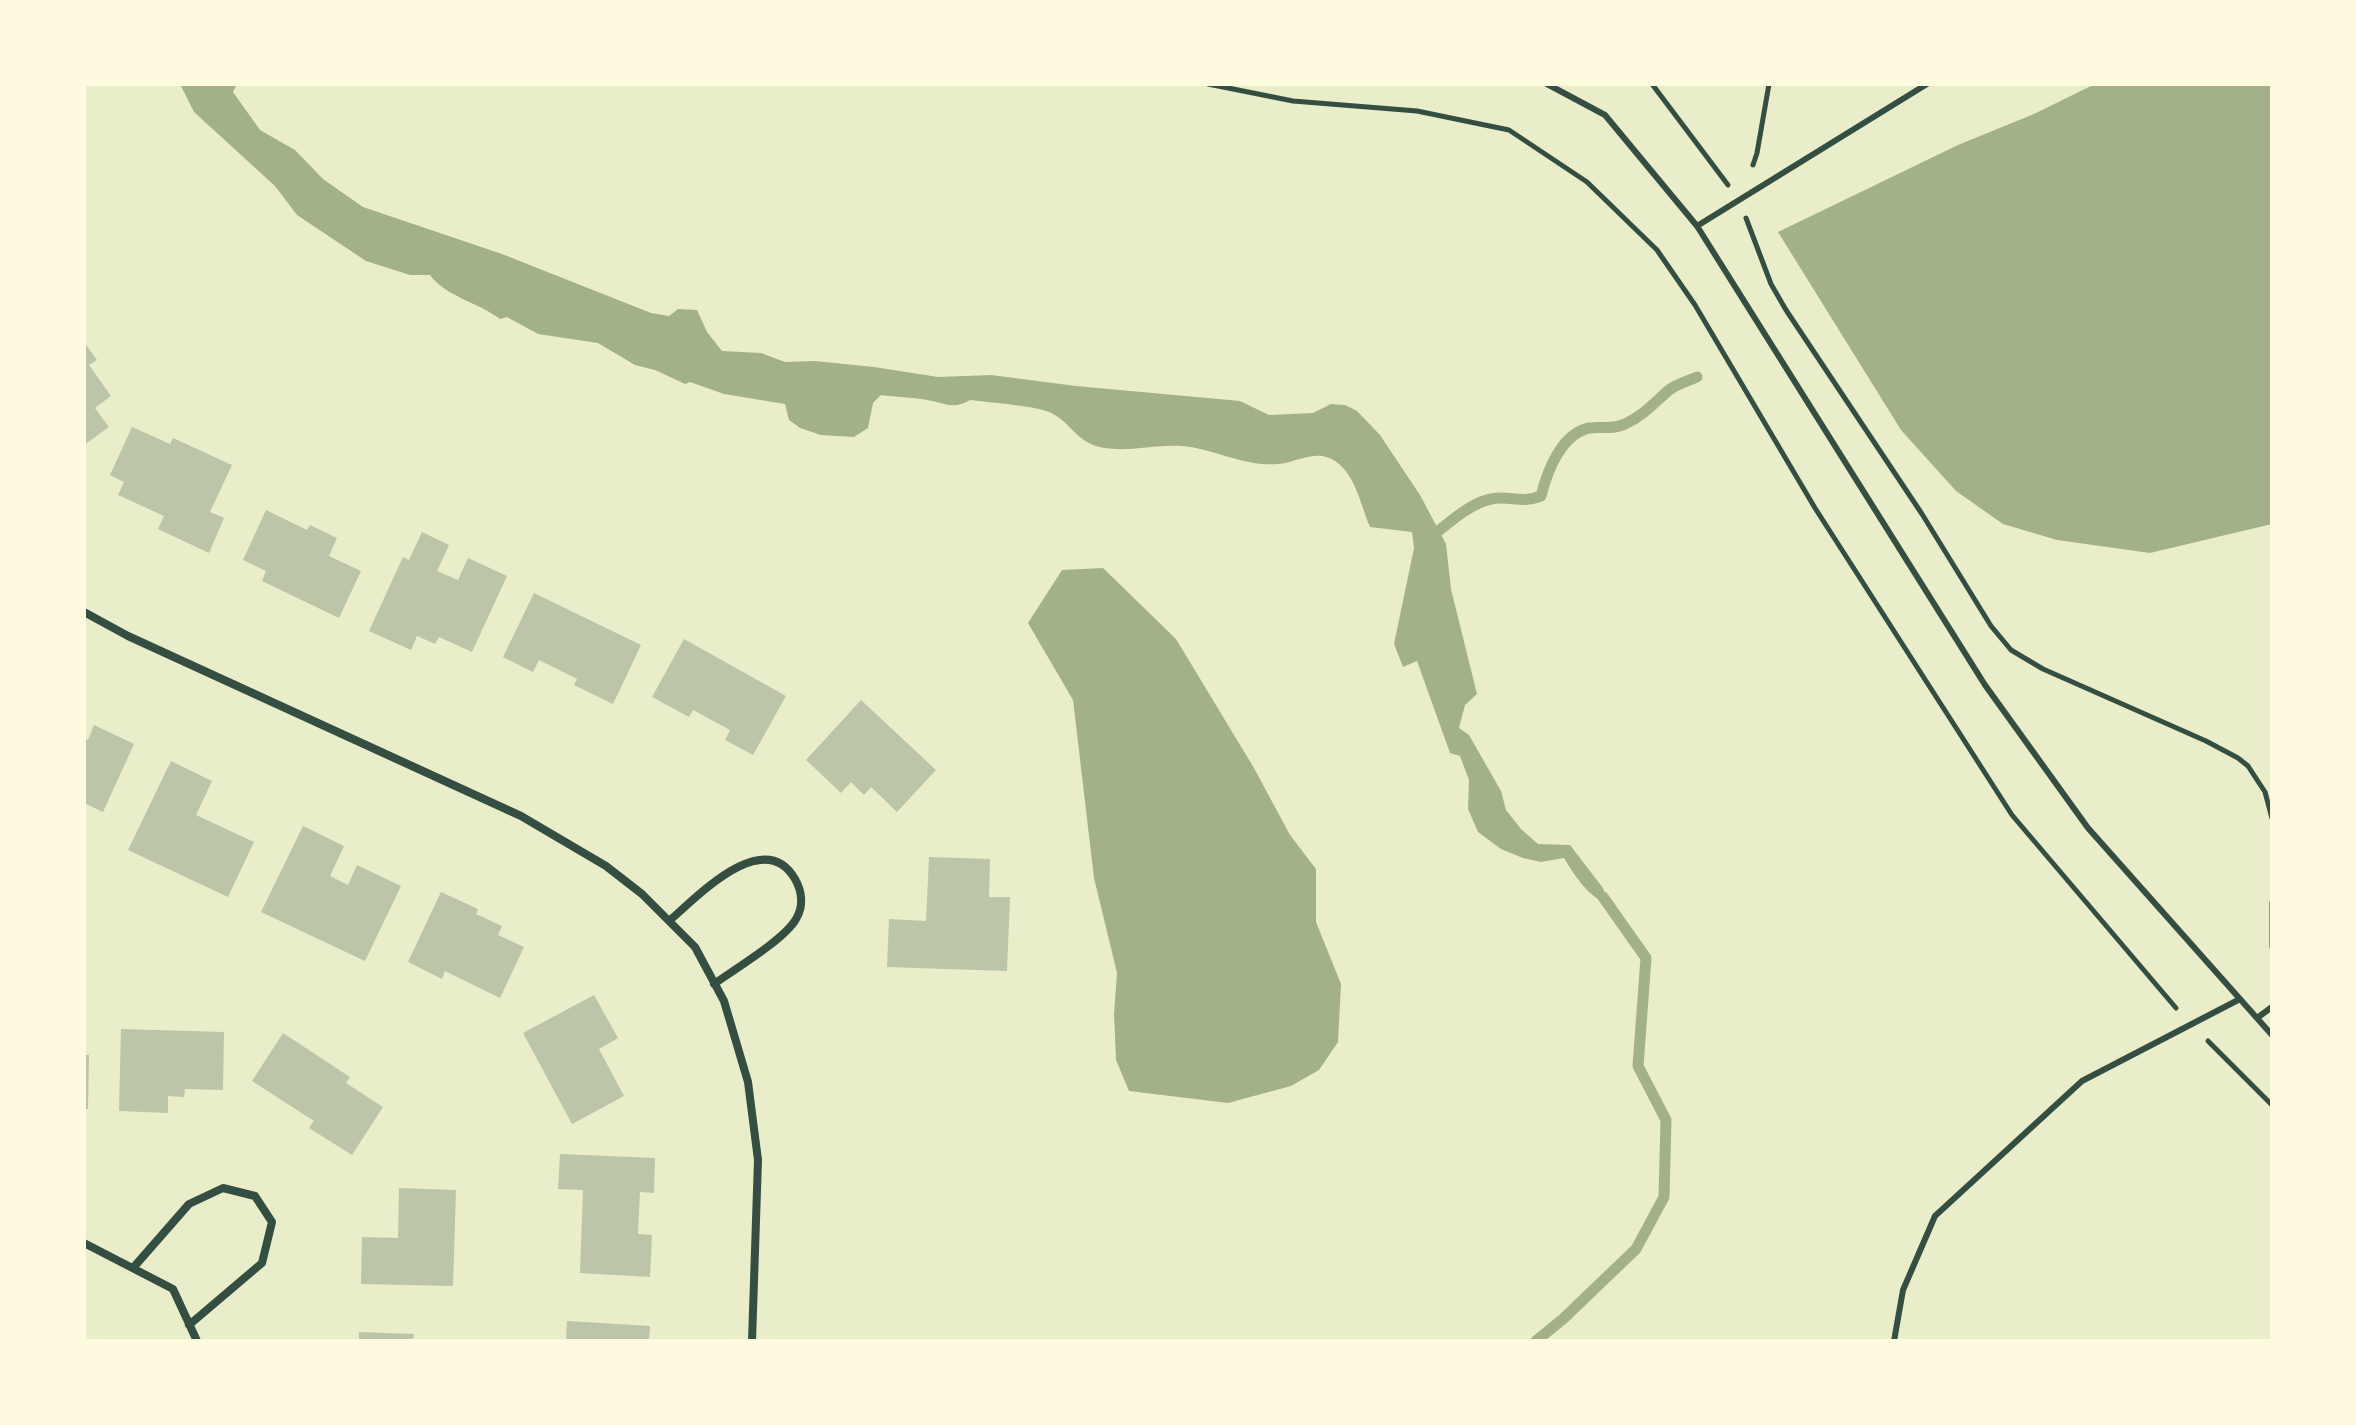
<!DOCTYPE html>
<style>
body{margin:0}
#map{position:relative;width:2356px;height:1425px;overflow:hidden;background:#e9edc9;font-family:"IBM Plex Sans",sans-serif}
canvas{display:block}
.frame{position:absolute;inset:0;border:86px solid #fefae0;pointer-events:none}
</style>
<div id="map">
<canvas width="2356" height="1425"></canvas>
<div class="frame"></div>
</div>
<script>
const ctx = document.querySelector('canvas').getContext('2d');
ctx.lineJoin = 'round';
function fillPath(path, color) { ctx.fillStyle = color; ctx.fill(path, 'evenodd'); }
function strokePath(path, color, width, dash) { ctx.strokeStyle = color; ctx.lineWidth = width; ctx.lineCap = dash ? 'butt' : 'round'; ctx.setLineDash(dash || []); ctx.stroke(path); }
const water = new Path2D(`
 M180,84H237L233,92L260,130L295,150L323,179L363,207L502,254L651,313L669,316L678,309L697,310L707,332L722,351L761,353L785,362L815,361L874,367L938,377L991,375L1076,386L1240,401L1269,415L1313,413L1331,404L1345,405L1357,411L1380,435L1420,495L1446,544L1451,589L1477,694L1465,705L1459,728L1469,735L1501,791L1506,810L1521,829L1538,844L1570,845L1603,888L1610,906C1588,896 1576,878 1564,858L1541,862L1523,858L1501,849L1478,832L1468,809L1469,780L1460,756L1450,753L1417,661L1403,667L1394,644L1414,548L1412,532L1370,527C1360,504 1354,465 1326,457C1312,452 1293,463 1278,464C1245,467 1214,449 1183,446C1156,444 1130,452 1104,448C1075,443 1071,421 1049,412C1030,405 992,403 970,400C953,410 945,403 927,400C912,397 896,397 881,395L873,403L868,428L854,437L821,435L800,428L789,420L785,404L724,394L690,382L685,384L655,370L635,365L598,343L538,334L507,317L500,319C478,302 446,297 430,275H410L366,261L297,215L275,186L194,112Z
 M2095,84H2272V524L2150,553L2057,540L2003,524L1956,491L1901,430L1778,232L1958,145L2034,114Z
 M1103,568L1176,639L1254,768L1290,835L1316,869V922L1341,984L1338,1042L1319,1070L1291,1086L1228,1103L1129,1091L1116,1060L1114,1014L1117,973L1094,878L1073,700L1028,623L1062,570Z`);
const stream = new Path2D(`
 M1427,540C1446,526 1467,504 1491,499C1510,495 1520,504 1541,496C1547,472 1561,434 1589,428C1601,426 1613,430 1625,424C1643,416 1655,402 1669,390C1677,384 1688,381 1697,377
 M1536,1341L1563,1319L1636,1249L1664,1197L1666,1120L1638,1066L1646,958L1603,897`);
const building = new Path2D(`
 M84,342L97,360L89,365L111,396L95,408L109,427L84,445Z
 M132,427L170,444L173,438L232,465L210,512L224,518L209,553L158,529L164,516L118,495L124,482L110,475Z
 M266,510L307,530L310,525L337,538L329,556L361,571L339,618L262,581L266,571L243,560Z
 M422,532L449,545L437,571L458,580L468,558L507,576L472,652L439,637L435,644L417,636L411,650L369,631L403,557L409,560Z
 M534,593L641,645L613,704L574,685L577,679L539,660L533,672L503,657Z
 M684,639L786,696L753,755L725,740L730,730L693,710L689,717L652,697Z
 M861,700L936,770L897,812L871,787L864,795L851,782L841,793L806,760Z
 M94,725L134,744L103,812L84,803V738L88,740Z
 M171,761L212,781L196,815L254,842L228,897L128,850Z
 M303,826L344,846L330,876L348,885L357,865L401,886L365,961L261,912Z
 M929,857L990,859L989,897H1010L1007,971L887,967L889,919L926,921Z
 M441,892L478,909L476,914L502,926L498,935L524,947L500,998L445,971L442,979L408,962Z
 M594,995L618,1038L599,1049L624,1096L572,1124L523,1033Z
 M121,1029L224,1032L223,1090L185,1089L184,1097L168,1096V1113L119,1111Z
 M283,1033L350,1077L346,1083L383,1107L352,1155L309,1128L314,1121L252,1081Z
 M84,1055H89L88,1109H84Z
 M560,1154L655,1158L654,1193L640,1192L638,1234L652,1235L650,1277L580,1273L583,1190L558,1189Z
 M399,1188L456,1190L453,1286L361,1284L362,1237L398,1238Z
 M567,1321L650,1326L649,1341H566Z
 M359,1332L414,1334L413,1341H359Z`);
const path = new Path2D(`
 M1208,84L1293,101L1417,111L1509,130L1587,182L1657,250L1695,305L1815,508L2012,815L2176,1008
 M1652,84L1728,185
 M1753,165L1757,153L1769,84
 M1746,218L1771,284L1786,310L1922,514L1991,626L2011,650L2043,669L2206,741L2238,758L2248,766L2265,792L2272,818
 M2272,902V947
 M2208,1041L2272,1105`);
const service = new Path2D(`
 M1547,84L1605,115L1697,226L1985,685L2088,828L2272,1035
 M1697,226L1927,84
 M2257,1018L2272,1007
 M1894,1341L1903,1290L1935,1216L2082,1081L2240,999`);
const minor = new Path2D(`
 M84,612L128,636L521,816L606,866L642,894L695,947L724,1001L748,1082L758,1160L752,1341
 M669,921C696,898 764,825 795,879C802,891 804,906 796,919C785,939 735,969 714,984
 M84,1243L173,1289L197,1341
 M133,1268L189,1204L223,1188L255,1196L272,1222L262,1263L189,1325`);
fillPath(water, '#a3b18a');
strokePath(stream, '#a3b18a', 11);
fillPath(building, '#bcc5a7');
strokePath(path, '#344e41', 5);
strokePath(service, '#344e41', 6);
strokePath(minor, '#344e41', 8);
</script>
